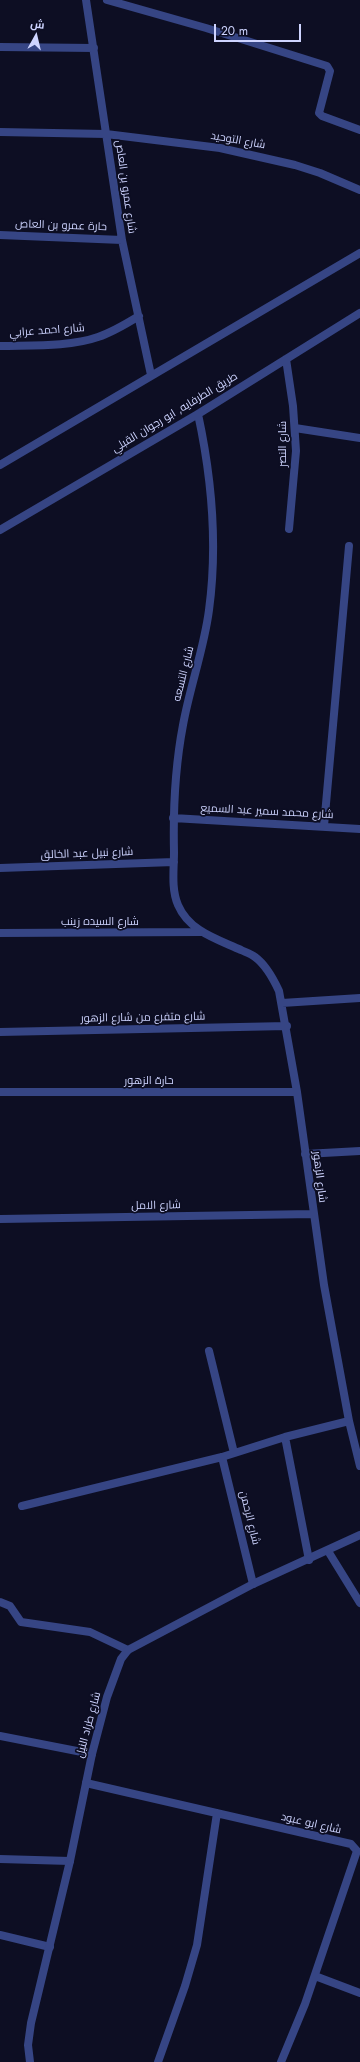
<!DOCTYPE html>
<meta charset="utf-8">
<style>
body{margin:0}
#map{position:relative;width:360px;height:2062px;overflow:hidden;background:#0d0e23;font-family:Jost,Cairo,sans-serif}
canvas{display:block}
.north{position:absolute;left:16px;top:16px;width:40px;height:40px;-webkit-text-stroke:3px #0d0e23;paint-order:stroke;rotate:8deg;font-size:11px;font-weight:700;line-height:16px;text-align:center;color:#ced4ff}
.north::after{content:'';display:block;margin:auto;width:14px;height:18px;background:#ced4ff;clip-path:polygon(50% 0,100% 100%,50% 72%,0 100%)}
.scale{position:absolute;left:214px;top:24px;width:87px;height:18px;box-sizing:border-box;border:2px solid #ced4ff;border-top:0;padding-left:5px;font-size:12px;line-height:14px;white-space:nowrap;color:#ced4ff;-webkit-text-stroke:3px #0d0e23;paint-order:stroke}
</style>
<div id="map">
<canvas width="360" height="2062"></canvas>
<div class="north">ش</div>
<div class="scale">20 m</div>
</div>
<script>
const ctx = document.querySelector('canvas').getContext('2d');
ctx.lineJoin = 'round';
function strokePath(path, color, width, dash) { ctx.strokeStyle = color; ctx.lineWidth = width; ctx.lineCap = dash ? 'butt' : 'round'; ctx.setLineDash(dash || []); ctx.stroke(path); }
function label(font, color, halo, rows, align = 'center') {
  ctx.font = font + ' Jost,Cairo,sans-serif'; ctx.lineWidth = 3.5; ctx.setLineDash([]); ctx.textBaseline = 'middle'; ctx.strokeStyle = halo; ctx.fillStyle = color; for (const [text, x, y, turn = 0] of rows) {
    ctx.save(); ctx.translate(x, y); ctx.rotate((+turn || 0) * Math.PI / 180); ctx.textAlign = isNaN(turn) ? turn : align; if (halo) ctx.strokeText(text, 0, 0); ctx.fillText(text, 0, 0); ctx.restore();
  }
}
const minor = new Path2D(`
 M86,0L122,240L151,375
 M107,0L206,28L327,66L330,71L319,113L322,116L360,130
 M0,47L94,48
 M0,132L106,134L220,148L295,165L320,173L360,190
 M0,235L122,240
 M0,346C30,345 70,347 98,337C113,332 126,324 139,316
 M286,359L293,406L296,451L289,529
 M198,414C212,479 218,543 209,610C204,649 190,686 183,725C175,767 173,809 174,852C174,869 171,889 178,905C189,931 217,939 241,950C245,952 251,954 255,957C266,965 273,978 279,991L297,1092L324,1285L349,1421L360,1466
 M295,428L360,438
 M0,465L360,253
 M0,530L198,414L360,313
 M173,818L360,829
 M324,826L349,546
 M0,868L174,862
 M0,933L201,932
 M282,1003L360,998
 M0,1032L287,1026
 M0,1092H297
 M305,1154L360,1151
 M0,1219L313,1214
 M209,1351L234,1453
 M285,1437L309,1560
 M222,1457L253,1584
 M22,1506L222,1457L285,1437L349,1421
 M328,1551L360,1603
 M0,1602L10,1606L21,1622L90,1632L128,1650
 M0,1736L92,1754
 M86,1783L351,1844L357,1851L305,2004L281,2062
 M0,1859L70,1861
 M0,1935L50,1947
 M315,1976L360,1993
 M158,2062L185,1986L197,1945L217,1813`);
const tertiary = new Path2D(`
 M30,2062L28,2045L31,2023L70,1861L92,1754L107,1697L121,1659L128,1650L253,1584L360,1535`);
const streetNames = [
 ["شارع التوحيد",238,141,10],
 ["شارع عمرو بن العاص",125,187,82],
 ["حارة عمرو بن العاص",61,226,2],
 ["شارع احمد عرابي",47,331,-4],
 ["طريق الطرفايه, ابو رجوان القبلي",175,413,-31],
 ["شارع النصر",283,444,-90],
 ["شارع التسعه",184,674,-76],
 ["شارع محمد سمير عبد السميع",267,812,3],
 ["شارع نبيل عبد الخالق",87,854,-2],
 ["شارع السيده زينب",100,922],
 ["شارع متفرع من شارع الزهور",143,1018,-1],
 ["حارة الزهور",149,1081],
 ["شارع الزهور",319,1177,83],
 ["شارع الامل",156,1206,-1],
 ["شارع الرحمن",249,1518,76],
 ["شارع طراد النيل",89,1725,-75],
 ["شارع ابو عبود",311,1824,13]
];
strokePath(minor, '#364584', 8);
strokePath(tertiary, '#364584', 8);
label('11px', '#ced4ff', '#0d0e23', streetNames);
</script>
